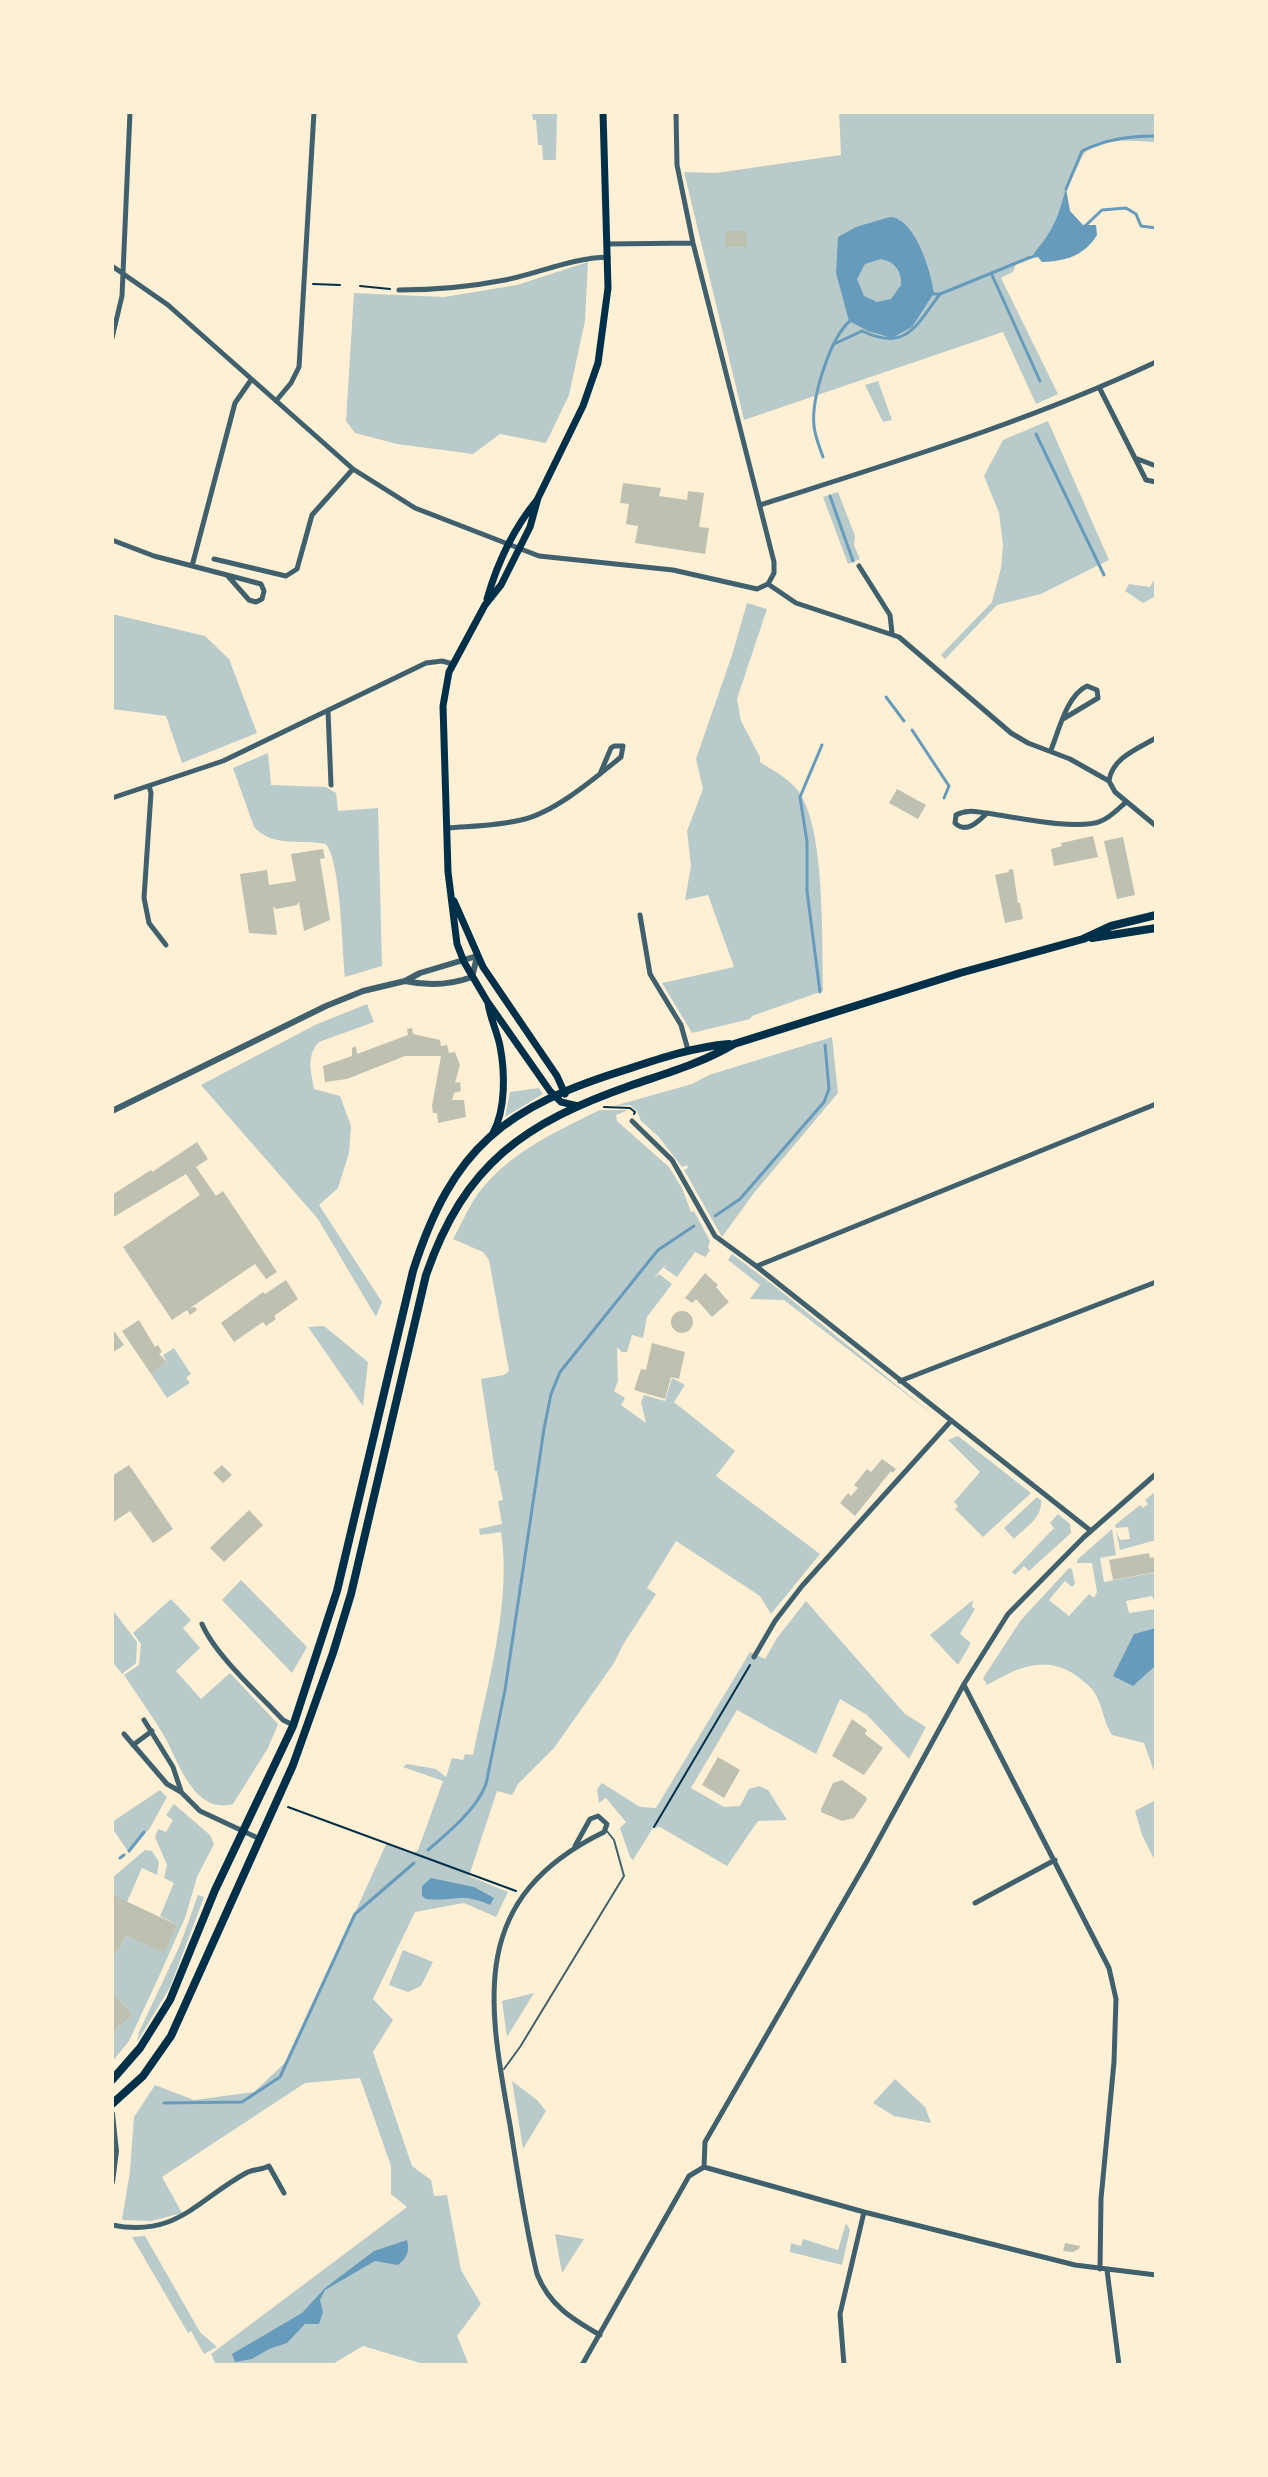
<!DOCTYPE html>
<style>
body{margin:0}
#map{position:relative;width:1268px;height:2477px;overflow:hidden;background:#fdf0d5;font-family:Commissioner,sans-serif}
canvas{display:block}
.frame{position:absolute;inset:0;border:114px solid #fdf0d5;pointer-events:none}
</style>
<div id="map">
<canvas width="1268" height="2477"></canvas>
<div class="frame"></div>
</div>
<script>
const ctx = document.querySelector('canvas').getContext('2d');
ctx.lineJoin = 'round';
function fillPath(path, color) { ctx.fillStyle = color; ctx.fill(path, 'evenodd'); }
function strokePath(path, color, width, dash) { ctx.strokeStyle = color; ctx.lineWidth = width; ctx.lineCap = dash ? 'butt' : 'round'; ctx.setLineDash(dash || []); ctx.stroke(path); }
const green = new Path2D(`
 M532,112H557L556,160H543L542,145H538L536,120H533Z
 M839,112H1156V142C1137,141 1104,137 1088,150C1083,153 1080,161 1078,166C1058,200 1057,248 1016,264L1013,272L1001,278L1058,394L1036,404L1003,332L744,420L684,172L716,173L841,155Z
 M588,262L585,321L569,395L546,443L500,434L473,454L397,444L355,433L346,421L354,293L444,297L517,285Z
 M878,381L892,420L883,422L865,385Z
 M1048,421L1109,560L1041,594L997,605L945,659L941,655L992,602L1001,568L1003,545L999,513L984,476L1003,440Z
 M838,492L855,536L854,545L860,559L848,564L823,497Z
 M1156,576V596L1143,603L1125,591L1129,584L1150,587Z
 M747,603L767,609L737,699L741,721L760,757V762C775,772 793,780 802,797C825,838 822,943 823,991L752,1016L750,1019L692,1033L662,983L734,967L708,895L685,900L691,866L687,831L703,789L696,759L733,652Z
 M112,614L205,636L229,659L257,733L182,763L166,716L112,709Z
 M268,753L271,785L326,787L336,793L338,811L378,808L382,966L345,977C342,948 341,864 326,844C302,839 273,848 254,827L233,768Z
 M367,1004L374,1022L319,1042C306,1056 311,1071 314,1089L340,1096L351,1126L349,1153L338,1188L319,1205L382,1302L376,1317L318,1219L201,1085L315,1025Z
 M832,1037L838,1093L754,1193L722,1237L684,1170L688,1168L687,1165L682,1167L658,1136L641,1121L637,1111L630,1105L614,1106L692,1084L709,1075Z
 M539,1088L543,1094L505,1117L510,1092Z
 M600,1110H628L616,1115L617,1121L669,1167L682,1188L691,1212L694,1211L710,1241L708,1248L710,1250L705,1257L695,1252L677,1277L664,1268L667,1263L653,1279L659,1274L672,1284L647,1317L643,1338L632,1335L627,1352H622L617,1347L618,1381L614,1391L625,1398L621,1405L646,1423L641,1402L644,1395L665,1401L672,1378L685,1385L674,1402L735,1451L716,1476L820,1554L771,1614L760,1596L676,1541L647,1588L656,1594L624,1643L614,1663L554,1748L518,1784L512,1795L497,1791L469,1876L508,1892L496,1917L464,1903L415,1912L373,1999L393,2020L373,2052L412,2166L431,2180L434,2196L447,2195L461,2270L481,2304L457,2336L469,2365H427L363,2346L331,2365H216L211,2354L407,2207L391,2194V2166L360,2078L305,2083L162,2177L182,2213L151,2221L122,2220L130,2171L134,2117L155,2085L194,2100L254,2092L289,2059L386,1844L413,1854L418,1850L443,1781L403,1767L407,1764L436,1769L446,1777L452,1758L463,1760L465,1754L473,1755C487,1685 512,1602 501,1532L480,1535L479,1529L502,1524L498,1501L503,1500L497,1471H495L481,1379L504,1375L509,1371L489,1260L483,1252L453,1239C461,1225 468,1208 477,1195C508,1153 555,1132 600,1110Z
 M732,1254L777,1288L936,1417L784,1300L750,1299L760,1285L728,1260Z
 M324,1326L368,1362L363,1406L308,1327Z
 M174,1348L191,1374L186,1378L190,1383L167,1398L151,1374L167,1362L163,1355Z
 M958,1436L1031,1493L983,1537L955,1509L958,1506L954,1502L980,1472L948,1440Z
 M1156,1491V1540L1120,1550L1116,1531L1120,1540L1130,1539L1128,1527L1116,1528L1115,1525L1140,1505L1143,1508L1148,1504L1145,1500Z
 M1037,1497L1041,1500C1043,1517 1026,1527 1014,1539L1004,1528Z
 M1058,1514L1070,1524L1071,1533L1029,1571L1024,1566L1015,1575L1012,1572L1054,1528L1050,1523Z
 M1112,1529L1116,1555L1100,1558L1104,1582L1153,1573L1156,1575V1606L1152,1596L1126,1601L1129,1613L1156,1609V1777L1144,1743L1112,1735C1104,1723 1103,1708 1096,1695C1091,1686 1082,1680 1074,1674C1043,1654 1015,1669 987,1685L983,1678L1021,1620L1069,1568L1072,1569L1075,1584L1072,1587L1065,1581L1049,1600L1069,1616L1089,1594L1094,1598L1097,1592L1092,1563H1077V1560Z
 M241,1580L307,1647L292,1673L222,1600Z
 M171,1599L191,1620L183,1628L200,1648L176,1671L201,1699L230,1673L278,1724L268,1748L233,1804C193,1815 178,1759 163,1734C151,1714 137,1695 124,1675L139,1665L141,1644L133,1633Z
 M973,1600L972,1607L975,1609L960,1634L971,1643L958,1665L930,1635Z
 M806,1601L905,1714L926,1727L909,1759L867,1715L840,1699L816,1754L737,1710L691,1788L724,1807L740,1806L749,1789L759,1786L768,1790L787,1820L758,1821L727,1866L660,1827L653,1828L633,1860L630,1857L620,1828L626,1822L606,1798L599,1803L597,1789L602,1783L640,1807L656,1808L750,1652L765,1659L777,1638Z
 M112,1609L137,1642L136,1663L122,1674L112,1661Z
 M160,1790L167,1797L150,1828L129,1853L112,1828V1822Z
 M1156,1800V1863L1142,1835L1135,1811Z
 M174,1804L210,1835L214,1844L197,1877L185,1918L161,1972L129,2041L112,2062V2033L133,2015L112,1992V1960L126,1936L163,1952L177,1925L160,1916L174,1883L164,1878L167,1865L155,1837L158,1829L166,1832L173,1820L166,1815Z
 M145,1850L152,1851L159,1862L157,1875L142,1868L127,1902L112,1896V1878Z
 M198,1895L204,1897L200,1908L170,1987L137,2042L139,2032L180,1945Z
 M403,1950L433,1962L421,1986L408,1992L389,1985Z
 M534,1993L507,2037L502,2001Z
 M895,2079L925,2107L931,2123L894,2116L873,2103Z
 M512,2081L537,2100L546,2111L523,2149Z
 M846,2223L850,2230L842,2265L790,2252L791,2243L801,2246L803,2239L838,2250Z
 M555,2234L584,2239L562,2273Z
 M145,2236L200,2332L217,2347L204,2354L191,2331L188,2333L132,2237Z`);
const water = new Path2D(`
 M1066,188L1070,211L1083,225H1096L1097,235C1084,256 1066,261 1042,262L1038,257L1029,259C1052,233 1057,221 1066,188Z
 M890,217C915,218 931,271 934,293L912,327L892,338L868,331L849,321L836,273L838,237L856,227ZM881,259C895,262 902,271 901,285L891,299L877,302L864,296L857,279L865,264Z
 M1156,1628V1665L1133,1686L1113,1676L1134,1634Z
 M431,1878L474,1887L494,1898L490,1905C461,1892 455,1902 426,1899L422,1896V1886Z
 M407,2240C410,2251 407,2258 398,2265L375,2261L325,2290L320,2300L323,2312L319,2324H305L287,2343L269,2349L252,2359L235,2362L232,2354L302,2313L325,2288L374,2251Z`);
const stream = new Path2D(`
 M1066,189L1082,151C1107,139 1129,136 1156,136
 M1085,226L1102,210L1126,208L1136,214L1141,226L1156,228
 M992,275L1040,381
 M931,294H940L1031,257
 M834,344L862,331C906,352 916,326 940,294
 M1036,434L1104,575
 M823,457C820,448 815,437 814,426C811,399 830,337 851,320
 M830,496L853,561
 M886,697L904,721
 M912,730L949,786L944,798
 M820,992L807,891V842L800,797L822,745
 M715,1216L740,1199L824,1102L829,1089L825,1045
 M428,1850C448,1833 477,1809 486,1784L505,1690L544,1429L551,1394L560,1372L658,1250L694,1226
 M129,1851L144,1832
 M120,1858L124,1855
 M164,2103L242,2102L280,2077L355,1914L414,1863`);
const building = new Path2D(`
 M725,231H747V247H725Z
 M623,483L661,488L659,496L687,500L688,491L704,493L699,527L709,528L705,554L635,543L638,526L626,524L629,504L620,503Z
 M897,789L926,805L918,819L889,803Z
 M1093,836L1098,857L1054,866L1051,849L1062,846L1061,843Z
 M1123,837L1135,895L1117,899L1104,841Z
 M323,849L325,858L320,859L330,920L304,931L299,902L297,905L276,909L273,906L277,935L249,933L240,874L267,870L269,885L296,881L291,854Z
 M1013,869L1018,903H1020L1023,919L1005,923L995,875L1009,872L1008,870Z
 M412,1028L413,1034L440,1040L441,1046L447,1045L449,1053L455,1052L460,1065L455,1083L460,1082L461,1091L454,1093L452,1100H464L466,1117L438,1123L437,1113H433L432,1106L441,1056H405L347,1079L325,1082L323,1066L352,1056V1048L356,1046L357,1054L408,1035L407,1029Z
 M197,1142L208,1159L196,1167L216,1196L223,1191L277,1272L266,1279L255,1264L190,1308L195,1307L197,1310L190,1315L187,1310L172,1320L123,1247L200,1195L186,1174L112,1218V1195L151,1170L152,1172Z
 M705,1273L718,1285L716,1287L729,1302L712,1317L696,1299L692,1303L685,1298Z
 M286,1280L298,1299L274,1316L276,1319L266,1326L263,1322L234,1342L221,1323L263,1292L265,1294Z
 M671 1322a11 11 0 1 1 22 0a11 11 0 1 1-22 0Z
 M139,1320L155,1347L158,1345L162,1352L159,1354L167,1362L151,1374L122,1331Z
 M112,1328L124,1345L112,1353Z
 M652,1343L685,1352L679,1379L671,1377L665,1399L634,1390L641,1369L646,1370Z
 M882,1459L896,1469L893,1473L891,1471L855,1516L840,1503L848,1493L851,1496L858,1488L854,1485L867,1469L871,1472Z
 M129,1465L173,1529L153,1543L130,1511L112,1523V1476Z
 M222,1465L232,1475L223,1483L213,1473Z
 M249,1510L263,1525L224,1562L210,1548Z
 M1149,1553L1150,1558L1156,1557V1572L1113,1580L1109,1560Z
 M852,1719L867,1730L865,1734L883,1748L864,1775L832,1756Z
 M718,1757L740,1770L724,1798L702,1785Z
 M842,1780L866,1797L867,1800L854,1818L842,1821L821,1812V1809L833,1783Z
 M113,1895L177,1925L164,1953L126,1936L112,1960Z
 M112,1992L133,2015L112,2033Z
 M1065,2243L1080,2246L1079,2249L1073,2252L1063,2251Z`);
const path = new Path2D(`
 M313,284L340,285
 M360,286L390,289
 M604,1107L630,1108L635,1112L634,1114
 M288,1807L516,1891
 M654,1827L750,1665`);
const service = new Path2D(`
 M504,2069L520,2047L624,1876L614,1840L606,1830`);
const minor = new Path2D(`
 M676,112L677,165L693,243L774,562V573L768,584
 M607,244L693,243
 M112,266L168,305L353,469L415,508L539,556L673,570L757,589L768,584
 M399,290C435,290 469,287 505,280C540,273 571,258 608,257
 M112,338L122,296L130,112
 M1100,389L1146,480L1156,482
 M276,401L291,383L299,367L314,112
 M1135,458L1156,466
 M760,505C894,462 1028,422 1156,362
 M112,540L154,556L227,575L249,600L256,602L262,599L264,591L261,584L227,575
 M214,559L286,576L297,569L312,515L353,469
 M192,566L235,403L251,380
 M859,566L890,615L892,633
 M768,584L796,603L899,637L1011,733L1028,743L1070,759L1109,781L1115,792L1156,826
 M328,711L331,785
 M1051,750C1059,730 1067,695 1087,686L1097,690L1098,698L1063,719
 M1109,781C1112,758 1137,749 1156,738
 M149,786L151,793L144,898L149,923L166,945
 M112,798L223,761L426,663L442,661L453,664
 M987,813C978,822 966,834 955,823L956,815C966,809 977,812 987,813C1013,817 1079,831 1101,821C1111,817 1118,809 1126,802
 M447,828C471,826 497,826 521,820C554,813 595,778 621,757L623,746H614L611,748L600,774
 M640,915L650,974L681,1025L688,1050
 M632,1121L672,1160L715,1236L756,1266L1091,1531
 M757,1266L1156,1104
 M900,1381L1156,1282
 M202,1624C215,1655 260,1695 283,1720L293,1725
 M754,1657L775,1621L802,1586L950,1422
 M964,1685L1109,1968L1116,1999L1114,2062L1101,2199L1100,2269
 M144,1720L173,1767L181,1791
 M124,1734L167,1784L181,1792L200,1811L260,1839
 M133,1745L152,1731
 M575,1846L590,1819L598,1816L607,1824L604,1832C469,1898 487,1998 510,2125C518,2175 525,2225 537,2274C549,2305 572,2319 600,2335
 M975,1903L1055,1860
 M704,2167L705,2142L867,1861L964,1684L1008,1614L1084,1537L1156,1474
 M704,2167L864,2212L1075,2265L1156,2275
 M112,2225C176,2238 197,2200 246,2173C253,2169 262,2170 269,2166L284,2193
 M1107,2270L1119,2365
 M582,2365L689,2176L704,2167
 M844,2365L840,2314L864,2212`);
const tertiary = new Path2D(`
 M405,981C428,986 450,985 472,977L477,957
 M112,1111L326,1006L363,991L405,981L420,973L477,956
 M112,2114L116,2151L112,2182`);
const secondary = new Path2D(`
 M487,599C497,564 514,528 537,500
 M454,901L483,967L557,1076L565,1094
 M488,1003C490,1018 497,1031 500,1046C505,1072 506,1109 493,1133
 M578,1106L561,1102L550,1091L487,1001L464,962L457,944L448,872L443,706L449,672L485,605L501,585L530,527L538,498L583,406L598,363L608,288L603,112`);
const primary = new Path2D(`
 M1092,938L1156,928
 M112,2080L140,2048L170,2000L215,1890L293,1726L337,1591L413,1271C453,1146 505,1107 628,1069C661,1058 694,1047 729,1044
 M112,2104L143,2076L171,2036L293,1765L333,1653L351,1594L426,1275C465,1163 524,1123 632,1085C667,1073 702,1063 734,1044L960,973L1083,939L1111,926L1156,915`);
fillPath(green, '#b9caca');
fillPath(water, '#669bbc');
strokePath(stream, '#669bbc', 3);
fillPath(building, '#bec0b2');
strokePath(path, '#003049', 2);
strokePath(service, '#3f606c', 2);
strokePath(minor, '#3f606c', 5);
strokePath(tertiary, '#3f606c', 6);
strokePath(secondary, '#003049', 7);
strokePath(primary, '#003049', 8);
</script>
